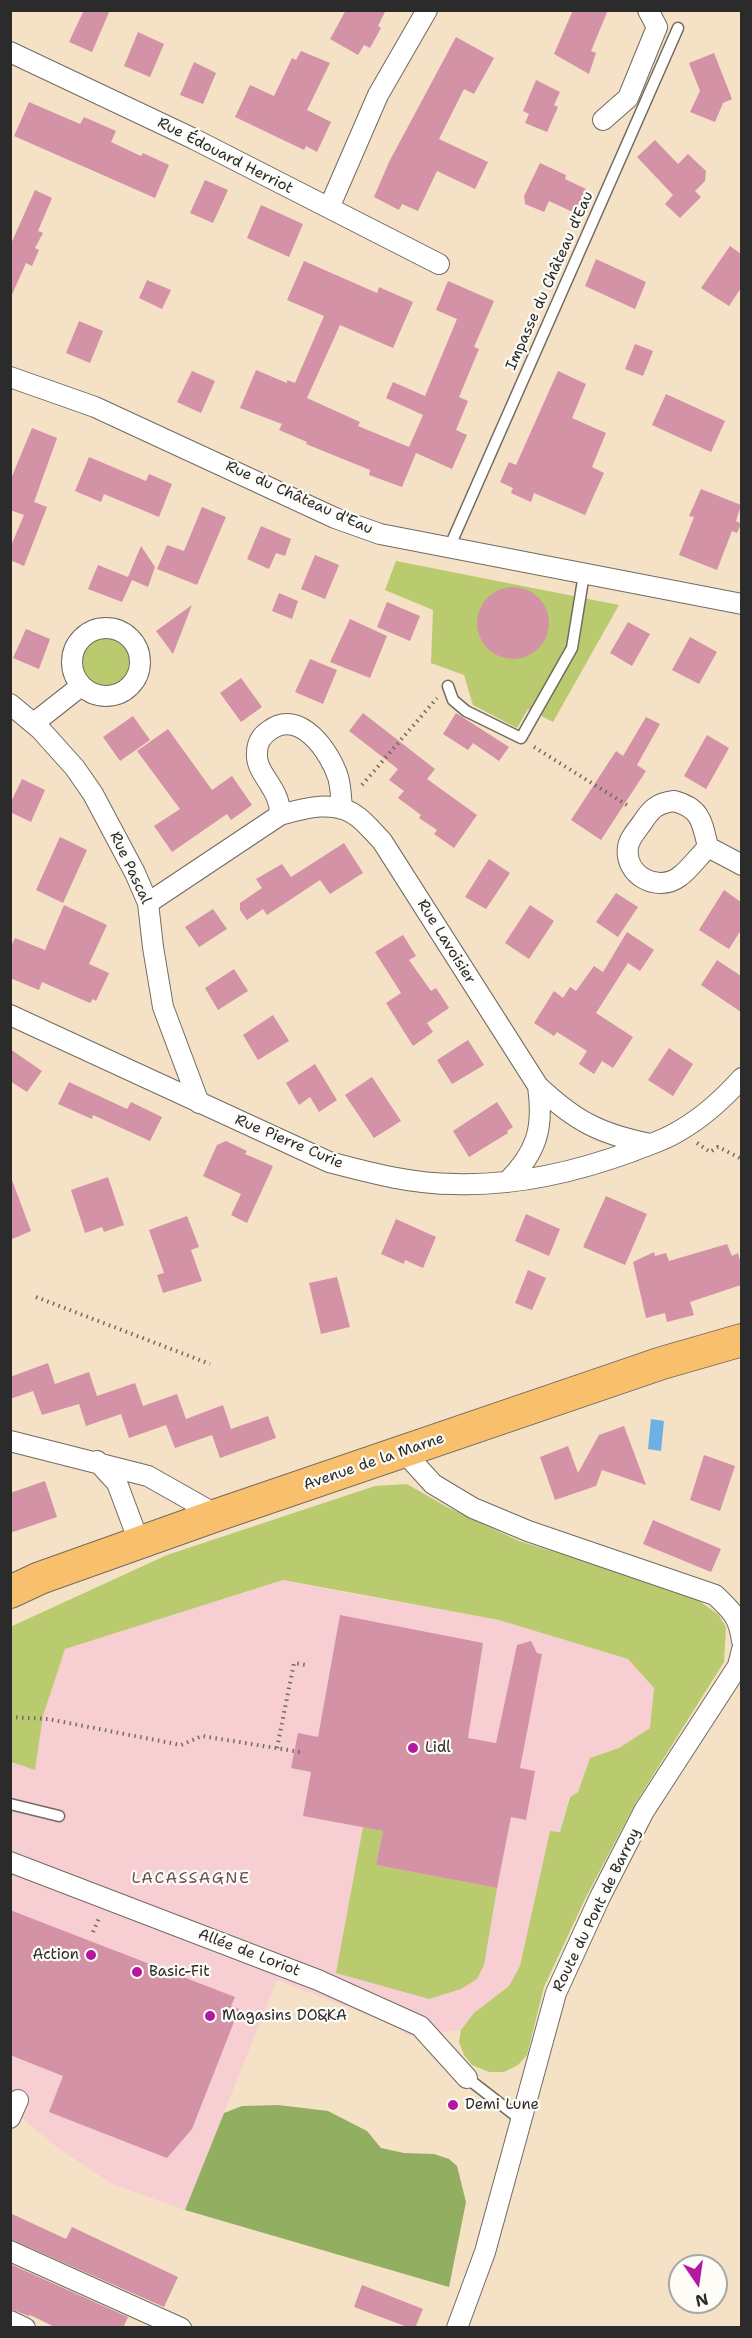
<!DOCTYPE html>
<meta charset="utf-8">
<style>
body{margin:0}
#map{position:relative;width:752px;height:2338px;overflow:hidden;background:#f4e1c6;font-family:"Shantell Sans",sans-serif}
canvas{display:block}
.frame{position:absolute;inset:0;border:12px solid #2b2b2b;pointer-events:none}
.north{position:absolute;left:668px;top:2254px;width:60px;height:60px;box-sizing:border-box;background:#fdfcf7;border:2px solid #a9a8a5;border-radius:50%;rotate:167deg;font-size:16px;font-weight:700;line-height:24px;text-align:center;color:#2b2b2b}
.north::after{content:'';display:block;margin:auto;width:21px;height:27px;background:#b5179e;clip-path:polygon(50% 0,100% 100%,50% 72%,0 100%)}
</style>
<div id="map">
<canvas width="752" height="2338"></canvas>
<div class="frame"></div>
<div class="north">N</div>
</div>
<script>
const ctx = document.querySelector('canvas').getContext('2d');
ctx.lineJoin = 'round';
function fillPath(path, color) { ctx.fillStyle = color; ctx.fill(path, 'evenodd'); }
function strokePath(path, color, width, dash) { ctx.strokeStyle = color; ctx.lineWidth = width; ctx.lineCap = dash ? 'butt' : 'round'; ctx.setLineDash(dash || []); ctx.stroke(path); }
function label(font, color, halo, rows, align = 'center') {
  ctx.font = font + ' "Shantell Sans",sans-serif'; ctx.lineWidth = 4.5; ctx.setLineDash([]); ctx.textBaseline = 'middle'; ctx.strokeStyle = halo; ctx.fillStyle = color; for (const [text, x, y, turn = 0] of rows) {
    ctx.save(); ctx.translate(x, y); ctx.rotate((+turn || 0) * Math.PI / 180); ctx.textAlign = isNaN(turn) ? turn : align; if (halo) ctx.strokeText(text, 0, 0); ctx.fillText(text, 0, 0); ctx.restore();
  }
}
const built = new Path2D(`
 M283,1580L326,1589L499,1620L628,1659L654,1688L650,1728L619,1748L590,1758L578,1792L569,1797L560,1832L551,1831L520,1966L509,1986L474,2013L461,2030L409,2036L391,2024L277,1980L185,2210L112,2184L58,2148L11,2109L10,1762L35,1769L43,1716L65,1649Z`);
const green = new Path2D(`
 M396,561L619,605L553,722L528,709L517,728L473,705L464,675L431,663L433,610L385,590Z
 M78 661a28 28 0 1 1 56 0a28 28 0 1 1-56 0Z
 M407,1484L447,1507L519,1541L686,1592L718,1614L726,1627L724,1662L635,1804L586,1897L544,1987L527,2055L518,2065L504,2072H489L472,2065L464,2055L459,2042L461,2030L474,2013L509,1986L520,1966L550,1831L560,1832L570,1797L578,1792L590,1758L619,1748L650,1728L654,1688L628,1659L499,1620L283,1580L65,1649L43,1716L35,1770L11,1762L10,1627L167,1555L375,1486Z
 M363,1827L383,1831L376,1865L497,1888L484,1965L477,1979L461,1989L429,1999L336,1973Z`);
const forest = new Path2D(`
 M278,2105L328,2111L367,2131L381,2148L404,2153L434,2154L449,2159L457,2166L466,2202L449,2287L185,2210L224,2113L242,2106Z`);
const water = new Path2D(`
 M651,1419L664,1421L661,1451L648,1449Z`);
const building = new Path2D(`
 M84,10H110L92,52L69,42Z
 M346,10H386L378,26L381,28L370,48L364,45L358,55L330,39Z
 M573,10H608L591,51L596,53L589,74L554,54Z
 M138,32L164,44L150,77L124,66Z
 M456,37L494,58L474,94L464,89L439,139L488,162L475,189L437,171L418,211L402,204L399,210L374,197L389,162Z
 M301,51L330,63L307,110L331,122L317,152L306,146L304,150L235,117L250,85L274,96L292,58L296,60Z
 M714,53L732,99L723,103L715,122L690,112L700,91L689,63Z
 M194,62L216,73L203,104L180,95Z
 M536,80L560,92L554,105L558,107L547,132L525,123L529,114L523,111Z
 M29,102L80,124L84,117L116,131L111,142L141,156L143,153L169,165L155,198L14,136Z
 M655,140L678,164L688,154L706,171L705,181L695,191L701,197L680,218L665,204L673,195L637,157Z
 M540,163L566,175L565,179L586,189L575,213L549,201L544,212L525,204L524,196Z
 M205,180L228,190L213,223L190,213Z
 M35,190L52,198L38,231L43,233L35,248L39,250L32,266L26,263L10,299V246Z
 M261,205L303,224L289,257L247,238Z
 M730,246L741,254V288L729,306L701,288Z
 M596,259L646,282L635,309L585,286Z
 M304,261L377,293L379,287L413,302L393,348L340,325L307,398L360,422L358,426L409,447L423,415L386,398L393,382L425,396L457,319L436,310L448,281L494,301L474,347L479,349L459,397L468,401L456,430L467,435L452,469L416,453L402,487L369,475L370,470L306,444L307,442L279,430L282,424L240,408L256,370L287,383V380L295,383L324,316L287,300Z
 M147,280L171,290L162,309L139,298Z
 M79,321L103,331L90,363L66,353Z
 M635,344L653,351L643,376L625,369Z
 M192,371L215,381L201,413L177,402Z
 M558,371L586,384L572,418L606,433L592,467L604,473L585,515L534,493L531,502L511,493L513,488L500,482L509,462L516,465Z
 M666,394L725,421L711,452L652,425Z
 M32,428L57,438L34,502L47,507L24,566L10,560V548L24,515L10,510V481Z
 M89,457L146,481L149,474L172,484L159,517L104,494L101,502L75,491Z
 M701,489L741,505L736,521L741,524L737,533L732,531L717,570L679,555L694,517L689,516Z
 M202,507L226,517L197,585L157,569L167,545L184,551Z
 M261,526L291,539L285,556L276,553L269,569L247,559Z
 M141,546L155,567L148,587L132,580L122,602L88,589L98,565L128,577Z
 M315,555L339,565L325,599L301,589Z
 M477 623a36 36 0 1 1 72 0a36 36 0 1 1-72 0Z
 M279,593L298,601L292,619L272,611Z
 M387,602L420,616L410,641L377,627Z
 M192,605L173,654L156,631Z
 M350,619L387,636L370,678L330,662Z
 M628,622L650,634L632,666L610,653Z
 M26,629L50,639L39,669L13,658Z
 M690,637L717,652L699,684L672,670Z
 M310,659L337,670L323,704L295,692Z
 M241,678L262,707L241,722L220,693Z
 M363,713L435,769L427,779L477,815L454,848L434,834L437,830L419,818L421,815L398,798L404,791L389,780L398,769L349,731Z
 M456,713L509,747L499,761L473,743L468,750L443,734Z
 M133,716L150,740L120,761L103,737Z
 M646,717L660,724L637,765L646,771L601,840L571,820L616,751L623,756Z
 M168,729L212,790L232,776L252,805L231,820L227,814L172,852L154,826L180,809L137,751Z
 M707,735L729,748L706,789L684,776Z
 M22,779L45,790L31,822L10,812V804Z
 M60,837L87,850L63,903L36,890Z
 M344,843L363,873L330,894L320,880L267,915L263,909L247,920L240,910V903L262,888L256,879L282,864L291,877Z
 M489,859L510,873L486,909L465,897Z
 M724,890L741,902V930L729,949L699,930Z
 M616,893L638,907L618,937L596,922Z
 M64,905L107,925L89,964L109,973L96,1001L93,999L90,1003L42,982L39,990L10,978V948L15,938L45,950Z
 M530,905L554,921L529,959L505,943Z
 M213,909L227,929L199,947L185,927Z
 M627,932L654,950L640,971L628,963L596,1013L633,1037L613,1068L602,1061L594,1074L579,1064L587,1051L557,1032L554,1036L534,1023L554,991L563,998L570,987L576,991L594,966L603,972Z
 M403,935L416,956L409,960L431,991L436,988L449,1008L427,1023L433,1032L413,1046L386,1003L401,993L375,952Z
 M717,960L741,976V1012L701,985Z
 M234,969L248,991L218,1010L205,988Z
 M273,1015L289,1041L258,1060L243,1035Z
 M468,1040L484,1065L452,1084L437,1060Z
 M669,1048L693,1064L673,1096L648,1080Z
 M10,1049L42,1071L27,1092L10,1081Z
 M315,1064L337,1100L319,1112L310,1097L299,1105L286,1083Z
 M372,1077L401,1121L374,1138L345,1095Z
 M69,1082L127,1109L131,1102L162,1117L150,1141L93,1115L92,1119L58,1104Z
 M497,1102L513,1127L507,1131L508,1133L469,1157L453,1131Z
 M226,1141L247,1151L245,1154L273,1166L247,1223L231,1215L241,1194L203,1176L217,1145Z
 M108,1177L124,1225L104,1232L102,1227L85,1233L71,1190Z
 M12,1180L31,1231L10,1240V1181Z
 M606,1196L647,1214L625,1265L583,1247Z
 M526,1214L560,1229L549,1256L515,1241Z
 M187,1216L199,1247L191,1250L202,1281L163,1293L157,1275L164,1273L149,1230Z
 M396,1219L436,1237L423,1268L405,1260L404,1264L381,1254Z
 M727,1244L732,1256L738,1253L741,1265V1285L690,1302L694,1315L667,1322L665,1313L646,1318L633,1262L654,1252L655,1256L666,1253L669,1261Z
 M528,1270L546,1278L532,1310L515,1303Z
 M337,1277L350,1327L321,1334L309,1283Z
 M48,1363L55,1384L89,1372L97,1396L135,1383L143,1406L177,1394L186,1419L223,1405L231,1429L268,1416L276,1438L220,1458L212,1435L175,1448L166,1425L129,1438L121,1414L86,1426L79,1404L42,1415L33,1391L10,1399V1377Z
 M624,1426L646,1485L602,1470L596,1486L555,1500L540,1457L568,1446L578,1473L599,1435Z
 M704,1455L735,1466L720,1511L690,1500Z
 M45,1481L57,1517L10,1533V1493Z
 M653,1520L721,1549L711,1572L643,1544Z
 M340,1615L483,1643L468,1738L496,1743L517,1645L531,1641L537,1653L542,1654L520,1768L535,1771L526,1820L511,1817L497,1888L376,1865L383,1831L303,1816L311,1772L291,1768L298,1733L318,1737Z
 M10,1910L235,1997L231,2006L239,2009L192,2129L167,2158L49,2112L63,2076L10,2055Z
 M10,2213L66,2239L72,2227L178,2277L164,2307L10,2239Z
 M10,2264L128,2317L123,2328H57L30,2315L29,2316L10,2309Z
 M362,2285L423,2309L415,2328H410L354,2307Z`);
const path = new Path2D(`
 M534,747L630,807
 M362,785L437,698
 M697,1143L710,1152L718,1147L742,1159
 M36,1297L210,1364
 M10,1717L48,1719L181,1745L202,1736L300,1752
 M277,1748L294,1663L306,1665
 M93,1932L100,1916`);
const service = new Path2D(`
 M449,548L678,28
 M448,686L453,700L466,711L521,738L572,648L584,574
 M10,1804L59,1816
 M467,2078L520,2119`);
const minor = new Path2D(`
 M10,52L194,139L439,264
 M603,120L628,98L657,27L648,10
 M329,208L378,95L427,10
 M10,377L95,407L335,518L380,534L742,604
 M72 662a34 34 0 1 1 68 0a34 34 0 1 1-68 0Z
 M10,704L40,729L75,768L93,794L135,873L148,903L153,947L163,1007L199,1103
 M34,723L81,686
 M674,801C701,808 702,822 708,847C699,856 690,869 679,877C657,893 624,875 628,847C629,839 637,830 642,823C651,809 657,803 674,801Z
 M280,815C281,788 255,774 257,753C257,743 262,735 270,730C300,708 330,752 338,777C341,787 341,798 342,809
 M708,847L742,865
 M148,903L280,815C304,808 336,799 358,817C367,824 374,833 382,841L538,1086C575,1121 600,1134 650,1144
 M10,1015L329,1162C371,1173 411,1184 455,1184C516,1186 576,1172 633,1151C648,1145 665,1140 679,1131C702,1118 724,1098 742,1078
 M507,1182C537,1152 544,1128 538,1086
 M10,1441L148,1476L217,1515
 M404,1452L433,1484L473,1508L528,1531L715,1595C732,1611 739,1617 742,1641
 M97,1461L117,1483L139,1542
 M10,1862L318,1980L420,2026L467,2078
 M10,2118L18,2100
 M10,2251L181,2328
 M10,2321L25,2328
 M457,2328L485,2252L556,1993L600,1897L644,1811L738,1666L742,1650`);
const primary = new Path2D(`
 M10,1592L40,1578L217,1515L662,1363L742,1340`);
const markers = [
 [413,1748,6,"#b5179e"],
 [91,1955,6,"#b5179e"],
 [137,1972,6,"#b5179e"],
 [210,2016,6,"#b5179e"],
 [453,2105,6,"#b5179e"]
];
const streetNames = [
 ["Rue Édouard Herriot",225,156,27],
 ["Impasse du Château d'Eau",550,281,-66],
 ["Rue du Château d'Eau",299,498,24],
 ["Rue Pascal",130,868,65],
 ["Rue Lavoisier",446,942,58],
 ["Rue Pierre Curie",289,1142,23],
 ["Avenue de la Marne",374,1462,-19],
 ["Route du Pont de Barroy",597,1910,-64],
 ["Allée de Loriot",249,1953,21]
];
const poiNames = [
 ["Lidl",425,1748],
 ["Action",79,1955,"right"],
 ["Basic-Fit",149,1972],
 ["Magasins DO&KA",222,2016],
 ["Demi Lune",465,2105]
];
const neighbourhoodNames = [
 ["LACASSAGNE",191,1879]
];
fillPath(built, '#f7cfd2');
fillPath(green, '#b9cb6e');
fillPath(forest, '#92af61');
fillPath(water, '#6db1e3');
fillPath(building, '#d492a6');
strokePath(service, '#716b61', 13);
strokePath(minor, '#716b61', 22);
strokePath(primary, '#716b61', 34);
strokePath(path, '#716b61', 4, [1.5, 4.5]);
strokePath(service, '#fff', 10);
strokePath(minor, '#fff', 20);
strokePath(primary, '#f8bf6c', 32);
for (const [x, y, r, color] of markers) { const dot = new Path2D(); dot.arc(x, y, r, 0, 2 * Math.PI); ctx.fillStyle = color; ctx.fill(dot); strokePath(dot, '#fdfcf7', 2); }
label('15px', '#2b2b2b', '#fdfcf7', streetNames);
label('15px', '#2b2b2b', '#fdfcf7', poiNames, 'left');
ctx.letterSpacing = '1.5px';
label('16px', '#664f56', '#fdfcf7', neighbourhoodNames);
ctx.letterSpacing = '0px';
</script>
